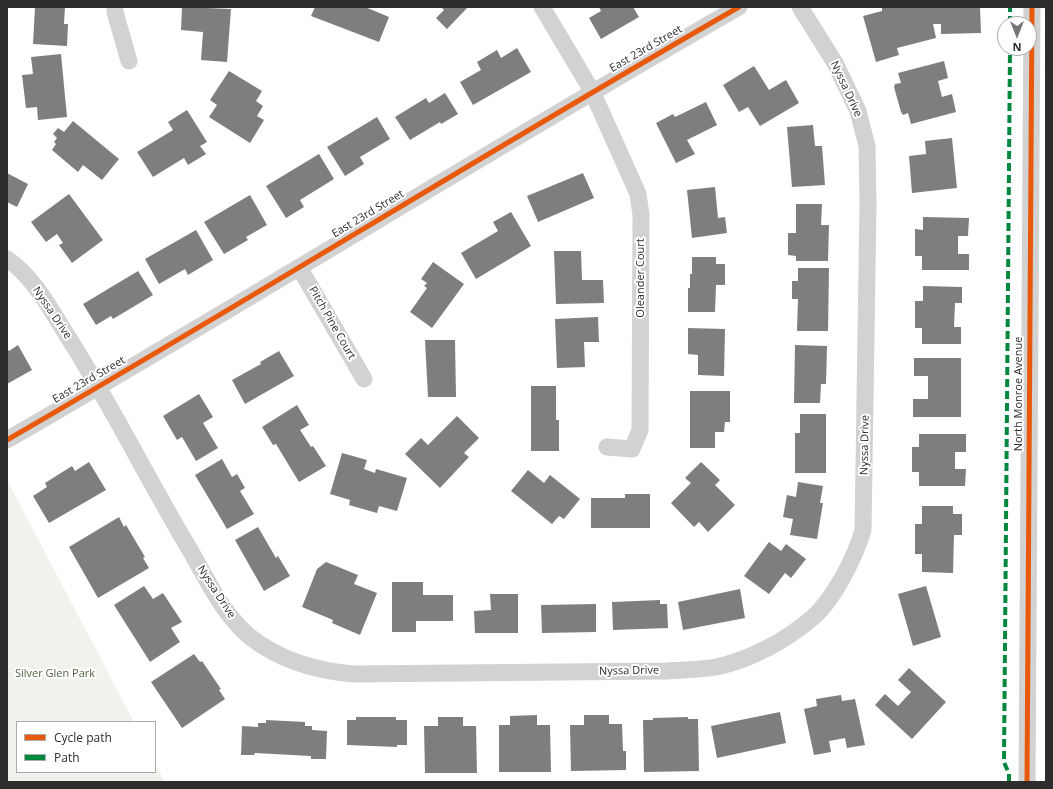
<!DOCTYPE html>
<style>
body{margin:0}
#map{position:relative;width:1053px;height:789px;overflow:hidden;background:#fff;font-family:"Open Sans",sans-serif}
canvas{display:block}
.frame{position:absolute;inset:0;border:8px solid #2d2d2d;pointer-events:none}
.legend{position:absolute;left:16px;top:721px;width:140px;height:52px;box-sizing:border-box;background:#fff;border:1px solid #ababab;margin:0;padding:5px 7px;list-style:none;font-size:12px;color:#2d2d2d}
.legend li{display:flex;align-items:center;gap:8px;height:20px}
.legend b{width:20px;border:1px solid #ababab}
.north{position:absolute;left:997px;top:16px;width:40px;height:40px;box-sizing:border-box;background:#fff;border:1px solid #ababab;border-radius:50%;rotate:180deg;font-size:11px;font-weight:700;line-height:16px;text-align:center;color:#2d2d2d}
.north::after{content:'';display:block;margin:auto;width:14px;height:18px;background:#767676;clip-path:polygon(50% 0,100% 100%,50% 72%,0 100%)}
</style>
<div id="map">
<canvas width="1053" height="789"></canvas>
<div class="frame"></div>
<ul class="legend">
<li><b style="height:5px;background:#e8590c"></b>Cycle path</li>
<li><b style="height:5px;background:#00873e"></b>Path</li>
</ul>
<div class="north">N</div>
</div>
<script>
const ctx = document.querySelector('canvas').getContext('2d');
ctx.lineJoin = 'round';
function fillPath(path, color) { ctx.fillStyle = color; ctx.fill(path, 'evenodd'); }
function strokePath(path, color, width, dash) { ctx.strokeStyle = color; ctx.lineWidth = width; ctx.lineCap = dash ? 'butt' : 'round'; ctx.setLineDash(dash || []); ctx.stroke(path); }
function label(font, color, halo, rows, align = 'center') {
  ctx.font = font + ' "Open Sans",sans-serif'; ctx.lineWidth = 4; ctx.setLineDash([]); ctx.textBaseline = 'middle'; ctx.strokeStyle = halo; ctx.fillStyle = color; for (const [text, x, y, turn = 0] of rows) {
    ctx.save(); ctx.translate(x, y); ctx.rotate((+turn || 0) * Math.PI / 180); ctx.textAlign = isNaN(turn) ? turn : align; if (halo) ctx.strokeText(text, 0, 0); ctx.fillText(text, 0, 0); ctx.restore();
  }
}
const green = new Path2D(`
 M7,480L134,722H17V772H155V763L165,782H7Z`);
const building = new Path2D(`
 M35,7H65L64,24H68L67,46L33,44Z
 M182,7L231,9L227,62L201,60L203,32L181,30Z
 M315,7H365L389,17L379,42L311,16Z
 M441,7H468L447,29L436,18L444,10Z
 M599,7H633L639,17L601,39L589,18L601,11Z
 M882,7H980L981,33L941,34V24H933L936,38L897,48L899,55L876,62L863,16L882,11Z
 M517,48L531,72L473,105L460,82L481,70L477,62L497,50L501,58Z
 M61,54L67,117L38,120L37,107L26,108L22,75L33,74L31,57Z
 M944,61L948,78L938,81L942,97L952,94L956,112L911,124L908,113L903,115L901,112L894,87L895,84L901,83L898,73Z
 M754,66L769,90L786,80L799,103L760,126L748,107L739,112L723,85Z
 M229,71L262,91L256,101L263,106L257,116L264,120L250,143L209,117L217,105L210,100Z
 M445,93L458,114L441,124L440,122L410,140L395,117L426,98L429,103Z
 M706,102L717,125L687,140L695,154L676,163L656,123L673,114L675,117Z
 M187,110L207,142L200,146L206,154L188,165L184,158L153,177L137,152L173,130L168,122Z
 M377,117L390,139L360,157L364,164L345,176L327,147Z
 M73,121L119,159L102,180L83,165L78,172L52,150L56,144L54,142L57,138L53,134L58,128L64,132Z
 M813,125L815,146H822L825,185L792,187L787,127Z
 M952,138L957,188L912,193L909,156L926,154L925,141Z
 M319,154L334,179L300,200L304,207L286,218L266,186Z
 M7,173L28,184L17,207L7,202Z
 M583,173L594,198L538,222L527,196Z
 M715,187L718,218L725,217L727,233L692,238L687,190Z
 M69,194L103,240L72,263L59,245L63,243L57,234L46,242L31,222Z
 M250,195L267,225L246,237L248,240L224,254L204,222Z
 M796,204H822L821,225H829L828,261H796V256L788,255V233H796Z
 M511,212L531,246L476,279L461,253L498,231L493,222Z
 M923,217L969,218L968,236H958V254H969V270H922V256H915V229L923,230Z
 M196,230L213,260L188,275L185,269L159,284L145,259Z
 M554,251H581L582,280H603L604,303L556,304Z
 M692,257H716V264H725V285H716L715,312H688V288H690V274H692Z
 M433,262L464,284L432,328L410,312L427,288L424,286L427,283L421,279Z
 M798,268H829L828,331H797L798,299H792V281H798Z
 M138,271L153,295L113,319L111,316L96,325L83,304Z
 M923,286L962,287V303H955L954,327H961V344H922V328H915V301H923Z
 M598,317L599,342H584L585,367L557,368L555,319Z
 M688,328L725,329L724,376L698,375V355L688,354Z
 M425,340H455L456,397H428Z
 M18,345L32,370L7,384V348L9,351Z
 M795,345L827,346L826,384H821L820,403H794Z
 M279,351L294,376L245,404L232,380L261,364L260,362Z
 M914,358H961V417H913V399H928V376H914Z
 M531,386H556V420H559V451H531Z
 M690,391H730V422H725L724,432H715V448H690Z
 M199,394L213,417L203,423L218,448L196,461L182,437L177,440L163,416Z
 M297,405L309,425L300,430L311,447L313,446L326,466L299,482L276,444L273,445L262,427Z
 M800,414H826V473H795V433H800Z
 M457,416L479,438L464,453L469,457L440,488L405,454L421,438L428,445Z
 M919,434H966V452H955V469H966L965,486H919V472H912V447H919Z
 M342,453L367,460L364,469L375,473L376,469L407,478L397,511L379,506L377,513L349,505L350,500L330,494Z
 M222,459L232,477L237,474L245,488L240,491L254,514L227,529L195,475Z
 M89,462L106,490L49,523L33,496L47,487L45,483L72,466L75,471Z
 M701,462L720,480L715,485L735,505L708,532L699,522L694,527L671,503L691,483L685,478Z
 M528,470L544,483L550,475L580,499L564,519L559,516L552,524L511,491Z
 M798,482L823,486L820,503H823L817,539L790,535L793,519L783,517L787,495L796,497Z
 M625,494H650V528H591V498H625Z
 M922,506H953V514H962V535H954L953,573L922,572V554H915V524H922Z
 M119,517L124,527L126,525L145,557L143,558L149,568L98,598L69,547Z
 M258,527L276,558L278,556L290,576L264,591L235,540Z
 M769,542L781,551L786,544L806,559L791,578L785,573L769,594L744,576Z
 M326,562L358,575L354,584L377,593L360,635L332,623L333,620L302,607L317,569Z
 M392,582H423V595H453V621H416V632H392Z
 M144,586L153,599L163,593L182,622L171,628L180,642L150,662L114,605Z
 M926,586L941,637L913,646L898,594Z
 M740,589L745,618L683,630L678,602Z
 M490,594H518V633H475L474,611L491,610Z
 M660,600V604H667L668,628L613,630L612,602Z
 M596,604V632L542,633L541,605Z
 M194,654L200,662L202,661L221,689L219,690L225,699L182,728L151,682Z
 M909,668L946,702L912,739L875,705L885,694L898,706L911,692L898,680Z
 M841,695L842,701L855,699L865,745L847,748L845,738L829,741L831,752L814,755L804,709L817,706L816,699Z
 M780,712L786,743L717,758L711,726Z
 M537,715V725H550L551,772H499V725H510V716Z
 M584,715H609V724H622L623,751H626V770L571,771L570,725H584Z
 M356,717H396V720H407V745H397V747L347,745V720H356Z
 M438,717H463V726H476L477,773H425L424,726H438Z
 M688,717V719H698L699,771L644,772L643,720H653V718Z
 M266,720L305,722V726H312V730L327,731L326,759H311V756L255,753L254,755H241L242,726L258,727V723H266Z`);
const street = new Path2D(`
 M115,7V12L129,61
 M542,7L592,91L638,194L641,215L640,430L632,449L607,447
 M7,259C34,277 51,310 68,337C112,406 148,480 190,550C207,580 223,614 250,637C281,661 316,671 354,674L667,671C683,670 700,670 716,667C750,660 785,641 811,619C833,601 855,558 863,530L868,204L867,146L858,111L835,63L800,7
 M299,267L364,379
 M7,440C253,298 493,148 739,7
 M1027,782L1032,7`);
const quiet = new Path2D(`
 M1010,24V7
 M1009,782V774L1004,762L1010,48`);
const cycleway = new Path2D(`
 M7,440C253,298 493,148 739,7
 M1027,782L1032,7`);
const streetNames = [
 ["East 23rd Street",646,49,-30],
 ["Nyssa Drive",846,89,65],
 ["East 23rd Street",368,214,-31],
 ["Oleander Court",641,278,-90],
 ["Nyssa Drive",52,313,56],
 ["Pitch Pine Court",332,323,60],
 ["East 23rd Street",89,380,-30],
 ["North Monroe Avenue",1019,394,-90],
 ["Nyssa Drive",865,445,-89],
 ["Nyssa Drive",216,592,57],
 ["Nyssa Drive",629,671,-1]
];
const parkNames = [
 ["Silver Glen Park",55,674]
];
fillPath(green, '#f0f3eb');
fillPath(building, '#7e7e7e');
strokePath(street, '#d2d2d2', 17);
strokePath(quiet, '#00873e', 4, [8, 4]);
strokePath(cycleway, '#e8590c', 5);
label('11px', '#2d2d2d', '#fff', streetNames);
label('11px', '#52643e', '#fff', parkNames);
</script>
